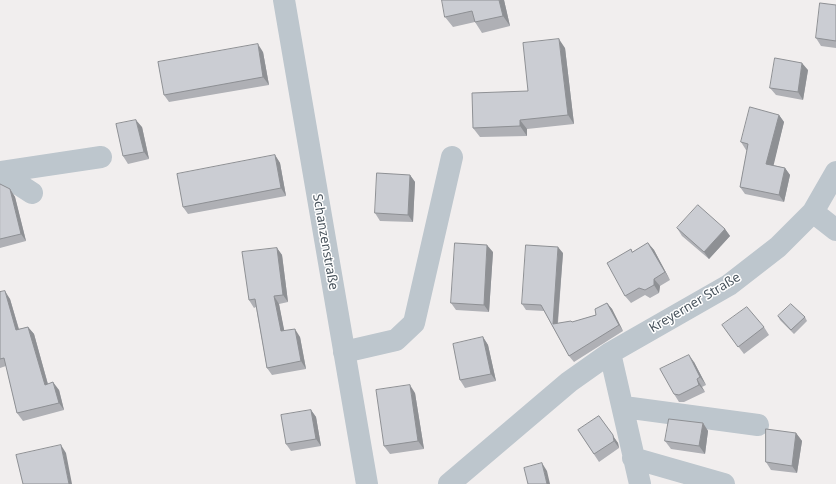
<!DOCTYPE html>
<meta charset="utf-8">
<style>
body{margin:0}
canvas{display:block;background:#f1eeee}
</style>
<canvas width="836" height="484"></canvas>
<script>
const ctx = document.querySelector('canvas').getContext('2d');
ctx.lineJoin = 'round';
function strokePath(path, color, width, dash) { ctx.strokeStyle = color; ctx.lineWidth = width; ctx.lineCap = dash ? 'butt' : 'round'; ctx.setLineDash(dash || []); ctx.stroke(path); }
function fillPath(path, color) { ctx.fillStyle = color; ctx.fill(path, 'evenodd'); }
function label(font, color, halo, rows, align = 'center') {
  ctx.font = font + ' "Noto Sans",sans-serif'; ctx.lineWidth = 3; ctx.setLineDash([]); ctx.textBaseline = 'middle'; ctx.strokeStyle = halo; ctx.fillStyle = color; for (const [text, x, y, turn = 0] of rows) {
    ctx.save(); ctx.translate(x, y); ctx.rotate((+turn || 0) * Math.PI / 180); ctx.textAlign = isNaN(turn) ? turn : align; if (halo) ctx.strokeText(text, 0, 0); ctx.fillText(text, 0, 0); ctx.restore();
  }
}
const minor = new Path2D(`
 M284,0L367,484
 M0,172L101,157
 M0,178L12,180L32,193
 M813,212L836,230
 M344,352L396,340L414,323L452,157
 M610,353L640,484
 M624,407L758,425
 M633,458L724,484
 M449,484L569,382L610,353L729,285L778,247L813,212L836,172`);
const wall = new Path2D(`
 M504,0L510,26L482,33L475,22L453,27L445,17Z
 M836,5V48L821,46L816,38Z
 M565,48L574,124L527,129V136L480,137L473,128L528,91Z
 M263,52L269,85L169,102L164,95Z
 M808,70L803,100L776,95L770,88Z
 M779,115L784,122L773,165L785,168L790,175L784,202L745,194L740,187L747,150H746L741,142Z
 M142,127L149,159L128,164L123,156Z
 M275,155L280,163L286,196L188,214L183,207Z
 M410,175L415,182L413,222L380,221L375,213Z
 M0,184L10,189L15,197L26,241L0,248Z
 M677,228L725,229L730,236L709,259L682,236Z
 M648,243L654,250L670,280L660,286L659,293L650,298L645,295L631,303L625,296L633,252Z
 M277,248L282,255L288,302L279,304L284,331L300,337L306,369L272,375L267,368L256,307L254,308L249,300Z
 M493,252L489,312L456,310L451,303Z
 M563,253L558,323L572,322L596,315L607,303L612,309L623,331L574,362L569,356L544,311L526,310L522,304Z
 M0,292L10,299L19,329L28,327L34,334L48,384L59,390L64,410L23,421L17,413L6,366L0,368Z
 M778,316L805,317L807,321L794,334L780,320Z
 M764,327L769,335L744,354L728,333Z
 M483,337L488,345L496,381L465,388L460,380Z
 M694,362L706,385L702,387L705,392L684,402H679L674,394Z
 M415,393L424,449L390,454L384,446Z
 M311,410L316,417L321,446L291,451L286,444Z
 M599,416L618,443L619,448L599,462L578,430Z
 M703,423L708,431L705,454L671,449L665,441Z
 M796,433L802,441L797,473L771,470L766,462Z`);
const shadedWall = new Path2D(`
 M499,0H504L510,26L503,16Z
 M559,39L565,48L574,124L568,115Z
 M258,44L263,52L269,85L263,77Z
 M802,63L808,70L803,100L798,92Z
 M779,115L784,122L772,172L766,164Z
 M136,120L142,127L149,159L144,152Z
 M520,120L527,129V136L520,126Z
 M275,155L280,163L286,196L281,188Z
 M785,168L790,175L784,202L779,195Z
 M410,175L415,182L413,222L408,215Z
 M10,189L15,197L26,241L21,234Z
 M725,229L730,236L709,259L704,252Z
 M648,243L654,250L670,280L665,272Z
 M487,245L493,252L489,312L484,305Z
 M558,247L563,253L557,330L553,324Z
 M277,248L282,255L288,302L283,295Z
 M654,279L660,286L659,293L654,285Z
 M5,291L10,299L21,337L16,330Z
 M274,296L279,304L286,339L281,331Z
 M607,303L612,309L623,331L619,325Z
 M28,327L34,334L50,392L45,385Z
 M295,329L300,337L306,369L301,361Z
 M483,337L488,345L496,381L491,374Z
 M689,355L694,362L706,385L700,377Z
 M697,379L702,387L705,392L699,385Z
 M53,382L59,390L64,410L59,403Z
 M410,385L415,393L424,449L418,441Z
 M311,410L316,417L321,446L316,439Z
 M599,416L618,443L619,448L614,441Z
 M703,423L708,431L705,454L699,446Z
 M796,433L802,441L797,473L792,466Z
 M61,445L66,453L72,484H69Z
 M542,463L547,471L550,484H547Z`);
const building = new Path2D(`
 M442,0H499L503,16L475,22L472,11L445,17Z
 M820,3L836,5V41L816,38Z
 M559,39L568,115L520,120V126L473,128L472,93L528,91L523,43Z
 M258,44L263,77L164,95L158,62Z
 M775,58L802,63L798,92L770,88Z
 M750,107L779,115L766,164L785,168L779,195L740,187L748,144L741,142Z
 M136,120L144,152L123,156L116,124Z
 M275,155L281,188L183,207L177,174Z
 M377,173L410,175L408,215L375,213Z
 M0,184L10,189L21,234L0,239Z
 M698,205L725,229L704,252L677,228Z
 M455,243L487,245L484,305L451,303Z
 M648,243L665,272L654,279V285L645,290L639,288L625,296L607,263L631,249L632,252Z
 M526,245L558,247L553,324L571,321L572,322L596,315L595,309L607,303L619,325L569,356L541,305L522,304Z
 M277,248L283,295L274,296L281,331L295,329L301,361L267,368L255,299L249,300L242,252Z
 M5,291L16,330L28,327L45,385L53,382L59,403L17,413L4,358L0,359V292Z
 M791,304L805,317L791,330L778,316Z
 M747,307L764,327L738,347L722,325Z
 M483,337L491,374L460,380L453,344Z
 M689,355L700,377L697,379L699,385L679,395L674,394L660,369Z
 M410,385L418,441L384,446L376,390Z
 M311,410L316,439L286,444L281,415Z
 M599,416L613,435L614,441L594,454L578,430Z
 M669,419L703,423L699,446L665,441Z
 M766,429L796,433L792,466L766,462Z
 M61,445L69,484H23L16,455Z
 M542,463L547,484H528L524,468Z`);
const streetNames = [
 ["Schanzenstraße",325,242,80],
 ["Kreyerner Straße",695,303,-31]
];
strokePath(minor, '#bdc6cd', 22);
fillPath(wall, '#afb0b5');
fillPath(shadedWall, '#8e9094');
fillPath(building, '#cbcdd3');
strokePath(building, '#8e9094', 1);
label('13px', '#47525b', '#fff', streetNames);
</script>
